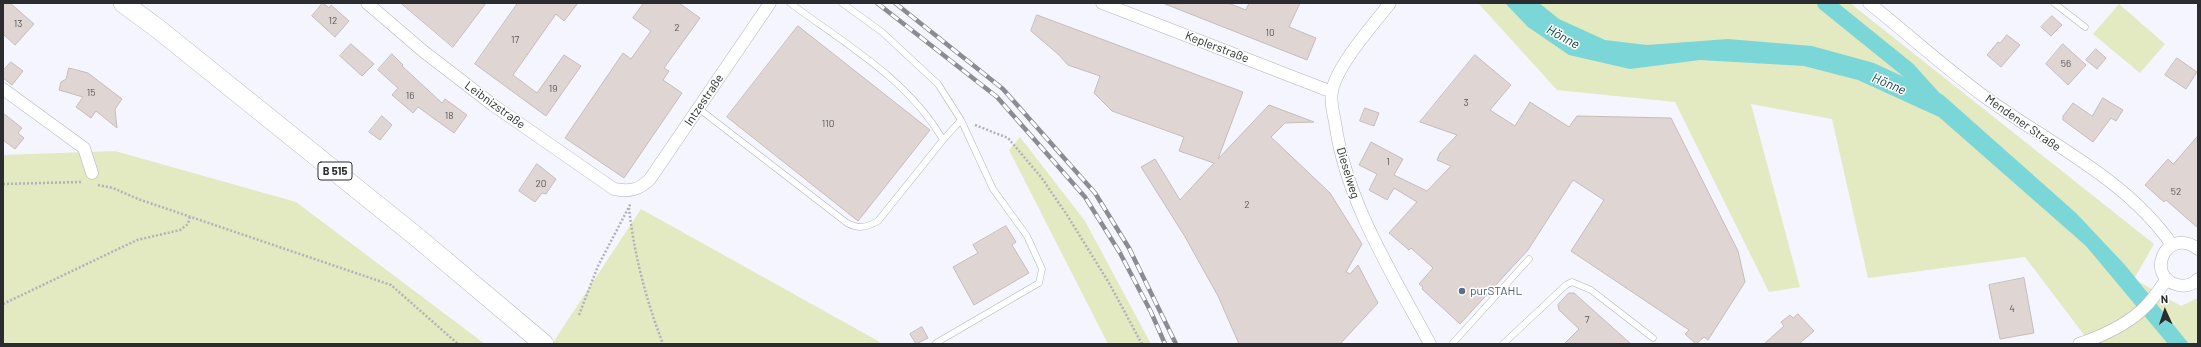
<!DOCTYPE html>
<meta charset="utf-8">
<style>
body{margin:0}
#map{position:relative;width:2201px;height:347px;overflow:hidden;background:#f4f5fe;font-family:Barlow,sans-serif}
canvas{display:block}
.frame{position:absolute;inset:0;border:4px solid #2b2c2f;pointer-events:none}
.north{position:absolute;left:2145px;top:291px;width:40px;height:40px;-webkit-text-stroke:3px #fff;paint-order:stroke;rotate:357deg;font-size:11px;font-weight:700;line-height:16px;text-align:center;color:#2b2c2f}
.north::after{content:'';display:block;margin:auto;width:14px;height:18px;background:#2b2c2f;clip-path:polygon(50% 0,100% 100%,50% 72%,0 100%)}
</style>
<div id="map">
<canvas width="2201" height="347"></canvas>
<div class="frame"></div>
<div class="north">N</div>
</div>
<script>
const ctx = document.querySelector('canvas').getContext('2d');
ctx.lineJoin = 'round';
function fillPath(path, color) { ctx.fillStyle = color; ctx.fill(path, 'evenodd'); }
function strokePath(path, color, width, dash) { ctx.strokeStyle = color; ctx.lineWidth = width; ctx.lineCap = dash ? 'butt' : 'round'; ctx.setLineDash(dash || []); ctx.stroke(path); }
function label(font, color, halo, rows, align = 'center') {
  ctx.font = font + ' Barlow,sans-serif'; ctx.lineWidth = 3; ctx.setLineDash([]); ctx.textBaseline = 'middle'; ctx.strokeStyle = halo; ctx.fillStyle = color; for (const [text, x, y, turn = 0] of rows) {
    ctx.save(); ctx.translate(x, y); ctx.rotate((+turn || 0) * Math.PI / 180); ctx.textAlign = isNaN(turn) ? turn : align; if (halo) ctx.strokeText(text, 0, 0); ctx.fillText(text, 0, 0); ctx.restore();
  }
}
const green = new Path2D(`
 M1478,3H1850L2154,244L2134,279L2181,306L2198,298V344H2091L2025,257L1868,278L1832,119L1751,104L1800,287L1769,292L1675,102L1557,90Z
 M2119,4L2165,44L2140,73L2093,34Z
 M1020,137L1085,221L1151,344H1108L1009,150Z
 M115,151L296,202L485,344H3V155Z
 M641,209L878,341L881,344H552Z`);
const water = new Path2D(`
 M1505,3H1539L1559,19L1605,40L1647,45L1728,39L1812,46L1874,63L1943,95L2076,213L2125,265L2189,344H2168L2086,246L1939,117L1858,80L1804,66L1700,60L1630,69L1569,55L1528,27Z`);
const canal = new Path2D(`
 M1825,3L1908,70L1937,102`);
const building = new Path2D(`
 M3,3H10L34,24L15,45L3,34Z
 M323,3L329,8L331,5L349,21L335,37L312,16Z
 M401,3H486L453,47Z
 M518,3H578L564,21L556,14L513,75L537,93L564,55L581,66L546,116L475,64Z
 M644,3H679L700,18L664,68L669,71L663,80L682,93L624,178L565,138L623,53L631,59L651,31L633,18Z
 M1228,3L1246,10L1249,3H1300L1289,27L1316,38L1307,60L1165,4Z
 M1037,15L1243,92L1218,159L1269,105L1314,122L1285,123L1271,137L1330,193L1362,244L1346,272L1350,274L1358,265L1378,303L1340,344H1239L1218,296L1184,235L1141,167L1155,159L1180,200L1214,163L1179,151L1184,137L1112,111L1094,93L1100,76L1068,65L1059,55L1031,31Z
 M2052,16L2062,25L2051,36L2041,27Z
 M798,26L930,130L858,221L727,117Z
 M2007,35L2020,45L2001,67L1987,55L1998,42L2000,43Z
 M351,44L374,64L362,76L340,56Z
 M2063,44L2086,65L2068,85L2046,64Z
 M2096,49L2106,58L2097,69L2086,60Z
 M392,54L403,65L402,66L442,103L445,99L467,115L454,133L418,107L413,113L392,95L398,88L378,70Z
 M1475,55L1511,85L1490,110L1515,126L1530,102L1569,127L1577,116L1671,118L1738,251L1745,282L1708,340L1704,337L1696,344L1685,334L1689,330L1571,251L1604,200L1573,180L1528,250L1460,324L1422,289L1423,287L1419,284L1433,268L1411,248L1409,250L1389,233L1417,202L1394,188L1387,200L1369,190L1377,174L1359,165L1371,142L1403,159L1394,175L1427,191L1451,166L1437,160L1440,153L1457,135L1420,122Z
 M2177,58L2197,72L2186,89L2165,75Z
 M11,62L23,71L12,85L3,78V71Z
 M69,68L88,73L122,99L115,109L117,128L96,111L91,118L76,107L83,97L59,90L61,82L66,79Z
 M2103,98L2123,110L2116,121L2111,118L2093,142L2063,120V116L2073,103L2092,116Z
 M1365,108L1379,113L1374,126L1360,121Z
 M3,113L22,128L18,133L24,138L15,149L3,140Z
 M382,116L392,125L380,140L369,132Z
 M2198,136V228L2166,200L2164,202L2145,185L2168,159L2173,164Z
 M537,164L556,179L546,194L542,193L535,202L519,191Z
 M1006,226L1016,242L1012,245L1029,273L974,305L953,267L978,253L973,245Z
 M2024,278L2034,333L2000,339L1989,285Z
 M1569,293H1574L1631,344H1564L1579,329L1559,310L1558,305Z
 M1798,314L1814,331L1799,344H1764L1784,326L1781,322L1790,315L1793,318Z
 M922,327L928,338L916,344L910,334Z`);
const path = new Path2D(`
 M975,125L1008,138L1041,177L1067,215L1109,283L1142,344
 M3,184L81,182
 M98,185L113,188L138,199L391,285L458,344
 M629,208C634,254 646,300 663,344
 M3,304L137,240L180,230L188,224L190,216
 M579,315L598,266L631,203`);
const lane = new Path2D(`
 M790,3C844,43 909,80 943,140
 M842,3L882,32L938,84L961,120L993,189L1027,236L1042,269L1039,283L936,343
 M2054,3L2085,27
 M698,108L847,223C859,229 865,228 878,221L943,140L961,120
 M1452,344L1529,259
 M1503,344L1566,285L1572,282L1591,290L1653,338`);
const street = new Path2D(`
 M367,3L423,51L493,105L614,189C630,192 639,190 650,179L770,3
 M1102,3L1332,92
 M1390,3C1373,25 1337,65 1332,91C1330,100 1333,113 1335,122C1346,202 1392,273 1430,344
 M1869,3C1908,34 1945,68 1985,97C2048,143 2127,179 2172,245
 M3,89L84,148L92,173
 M2198,249C2166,225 2144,277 2178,285C2186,287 2193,284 2198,279
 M2079,344C2102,336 2129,324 2146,306C2154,298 2160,288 2167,279`);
const primary = new Path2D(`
 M123,3L157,28L418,238L544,344`);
const rail = new Path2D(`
 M877,3L997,97L1085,197L1120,253L1151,312L1165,344
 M895,3L1003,89L1095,193L1129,248L1176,344`);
const markers = [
 [1462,291,4,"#5c6f8a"]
];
const numberNames = [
 ["12",333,21],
 ["13",18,24],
 ["2",677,28],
 ["10",1270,33],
 ["17",515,40],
 ["56",2066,64],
 ["19",553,89],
 ["15",91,93],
 ["16",410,96],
 ["3",1466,103],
 ["18",449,116],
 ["110",828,124],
 ["1",1388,162],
 ["20",541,184],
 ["52",2176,192],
 ["2",1247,205],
 ["4",2012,309],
 ["7",1587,320]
];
const shields = [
 [335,171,34]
];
const shieldNames = [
 ["B 515",335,171]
];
const streetNames = [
 ["Keplerstraße",1217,47,21],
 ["Intzestraße",704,100,-56],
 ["Leibnizstraße",495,105,36],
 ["Mendener Straße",2023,123,35],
 ["Dieselweg",1348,173,73]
];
const serviceNames = [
 ["purSTAHL",1470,291]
];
const waterNames = [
 ["Hönne",1563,37,29],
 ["Hönne",1889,84,23]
];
fillPath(green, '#e3e9c1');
fillPath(water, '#7bd6d8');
strokePath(canal, '#7bd6d8', 16);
fillPath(building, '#dfd6d3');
strokePath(building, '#c5bcb9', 1);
strokePath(lane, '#b2b3bb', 7);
strokePath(street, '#b2b3bb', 13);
strokePath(primary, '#b2b3bb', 20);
strokePath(path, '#b1b2b9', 2.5, [2, 2]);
strokePath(lane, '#fff', 6);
strokePath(street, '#fff', 12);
strokePath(primary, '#fff', 19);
strokePath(rail, '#8b8c92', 4.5);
strokePath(rail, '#fff', 3, [9]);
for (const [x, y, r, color] of markers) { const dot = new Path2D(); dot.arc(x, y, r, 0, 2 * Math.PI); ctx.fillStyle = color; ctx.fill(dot); strokePath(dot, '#fff', 1.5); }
label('10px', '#585658', null, numberNames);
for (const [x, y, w] of shields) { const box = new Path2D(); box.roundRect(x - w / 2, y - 9, w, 18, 3); ctx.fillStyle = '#fff'; ctx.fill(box); strokePath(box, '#2b2c2f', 1); }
label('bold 11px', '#2b2c2f', null, shieldNames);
label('12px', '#2b2c2f', '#fff', streetNames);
label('12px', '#4e5e75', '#fff', serviceNames, 'left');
label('italic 13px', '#073536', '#fff', waterNames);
</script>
